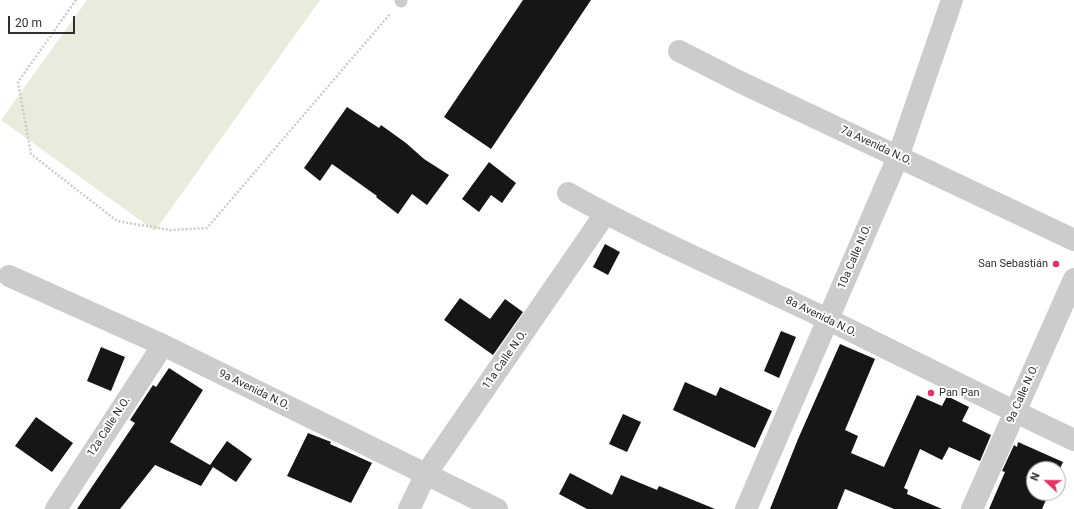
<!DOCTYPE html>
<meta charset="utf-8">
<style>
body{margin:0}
#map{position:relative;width:1074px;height:509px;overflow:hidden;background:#fff;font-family:Roboto,sans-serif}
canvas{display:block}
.north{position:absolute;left:1026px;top:461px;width:40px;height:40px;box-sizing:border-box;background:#fff;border:1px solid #acacac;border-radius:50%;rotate:292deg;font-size:11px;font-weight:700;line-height:16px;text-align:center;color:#2f2f2f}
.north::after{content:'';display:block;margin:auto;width:14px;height:18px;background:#e33362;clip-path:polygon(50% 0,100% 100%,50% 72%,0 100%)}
.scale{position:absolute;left:8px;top:16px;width:67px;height:18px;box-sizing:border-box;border:2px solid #2f2f2f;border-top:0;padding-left:5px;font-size:12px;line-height:14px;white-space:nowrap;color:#2f2f2f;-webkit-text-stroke:3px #fff;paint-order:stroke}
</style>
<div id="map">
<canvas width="1074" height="509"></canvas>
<div class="north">N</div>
<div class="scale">20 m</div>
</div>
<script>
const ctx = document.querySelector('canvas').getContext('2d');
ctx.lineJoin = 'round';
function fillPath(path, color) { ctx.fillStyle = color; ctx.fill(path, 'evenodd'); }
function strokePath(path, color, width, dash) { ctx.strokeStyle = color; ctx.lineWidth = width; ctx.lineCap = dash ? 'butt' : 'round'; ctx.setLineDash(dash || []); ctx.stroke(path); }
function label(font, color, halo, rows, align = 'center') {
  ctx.font = font + ' Roboto,sans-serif'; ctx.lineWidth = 4; ctx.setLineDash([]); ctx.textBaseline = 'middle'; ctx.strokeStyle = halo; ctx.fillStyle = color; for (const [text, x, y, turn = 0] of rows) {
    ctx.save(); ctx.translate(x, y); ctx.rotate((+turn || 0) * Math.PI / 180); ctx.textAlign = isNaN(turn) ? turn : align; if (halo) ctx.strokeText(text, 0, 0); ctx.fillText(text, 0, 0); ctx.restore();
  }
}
const green = new Path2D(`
 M87,0H320L155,231L1,120Z`);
const building = new Path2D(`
 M523,0H591L491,149L444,117Z
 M347,107L379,128L381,125L406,143L424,159L449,175L427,205L412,194L398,214L376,197L377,196L332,164L320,181L304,168Z
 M489,162L516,183L502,203L491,195L479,212L462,199Z
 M605,244L620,252L608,275L593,267Z
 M460,298L490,319L505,299L523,312L493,355L444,320Z
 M781,331L796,337L779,378L764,371Z
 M840,344L875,359L845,430L858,436L851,453L884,467L917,395L942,406L947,396L969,407L962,421L991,435L980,461L949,447L942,460L920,449L904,488L908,490L907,494L942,509H894L845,489L837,509H770L798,439Z
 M101,347L125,357L111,391L87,381Z
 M169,368L203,390L170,442L210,465L227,441L252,459L236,482L213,467L201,486L155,465L120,509H77L135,423L130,420L153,385L156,387Z
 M685,382L716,396L720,387L772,411L755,448L673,410Z
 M623,414L641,422L627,452L609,444Z
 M36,417L73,443L52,472L15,446Z
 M308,433L331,442L330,444L372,463L351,503L287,476Z
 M1018,442L1063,462L1058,473V469H1034V493H1049L1042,509H989L1005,472L1002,471L1014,445L1017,447Z
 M570,473L612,495L621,475L657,490L659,486L715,509H587L559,494Z`);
const path = new Path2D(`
 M76,0L18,82L31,154L117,221L170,230L207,228L390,14`);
const service = new Path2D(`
 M401,1V0`);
const minor = new Path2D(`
 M679,51L738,81L1074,240
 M568,193C652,240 740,277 827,319C909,359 991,401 1074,440
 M9,276L163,345L497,509
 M56,509L163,345
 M409,509L426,474L605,214
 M746,509L898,157L952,0`);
const tertiary = new Path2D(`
 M972,509L1074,279`);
const markers = [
 [1056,264,4,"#e33362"],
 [931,393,4,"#e33362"]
];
const streetNames = [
 ["7a Avenida N.O.",876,146,25],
 ["10a Calle N.O.",855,257,-67],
 ["8a Avenida N.O.",821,317,26],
 ["11a Calle N.O.",505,360,-55],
 ["9a Avenida N.O.",254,390,26],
 ["9a Calle N.O.",1023,394,-66],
 ["12a Calle N.O.",109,427,-57]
];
const poiNames = [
 ["San Sebastián",1048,264],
 ["Pan Pan",939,393,"left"]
];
fillPath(green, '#e8ecdc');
fillPath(building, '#161616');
strokePath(path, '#ccc', 2.5, [2, 2]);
strokePath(service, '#ccc', 13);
strokePath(minor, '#ccc', 22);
strokePath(tertiary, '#ccc', 22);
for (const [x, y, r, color] of markers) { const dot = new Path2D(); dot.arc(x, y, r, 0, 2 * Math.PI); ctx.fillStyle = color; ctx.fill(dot); strokePath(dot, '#fff', 1.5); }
label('11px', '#2f2f2f', '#fff', streetNames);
label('11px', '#2f2f2f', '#fff', poiNames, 'right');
</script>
